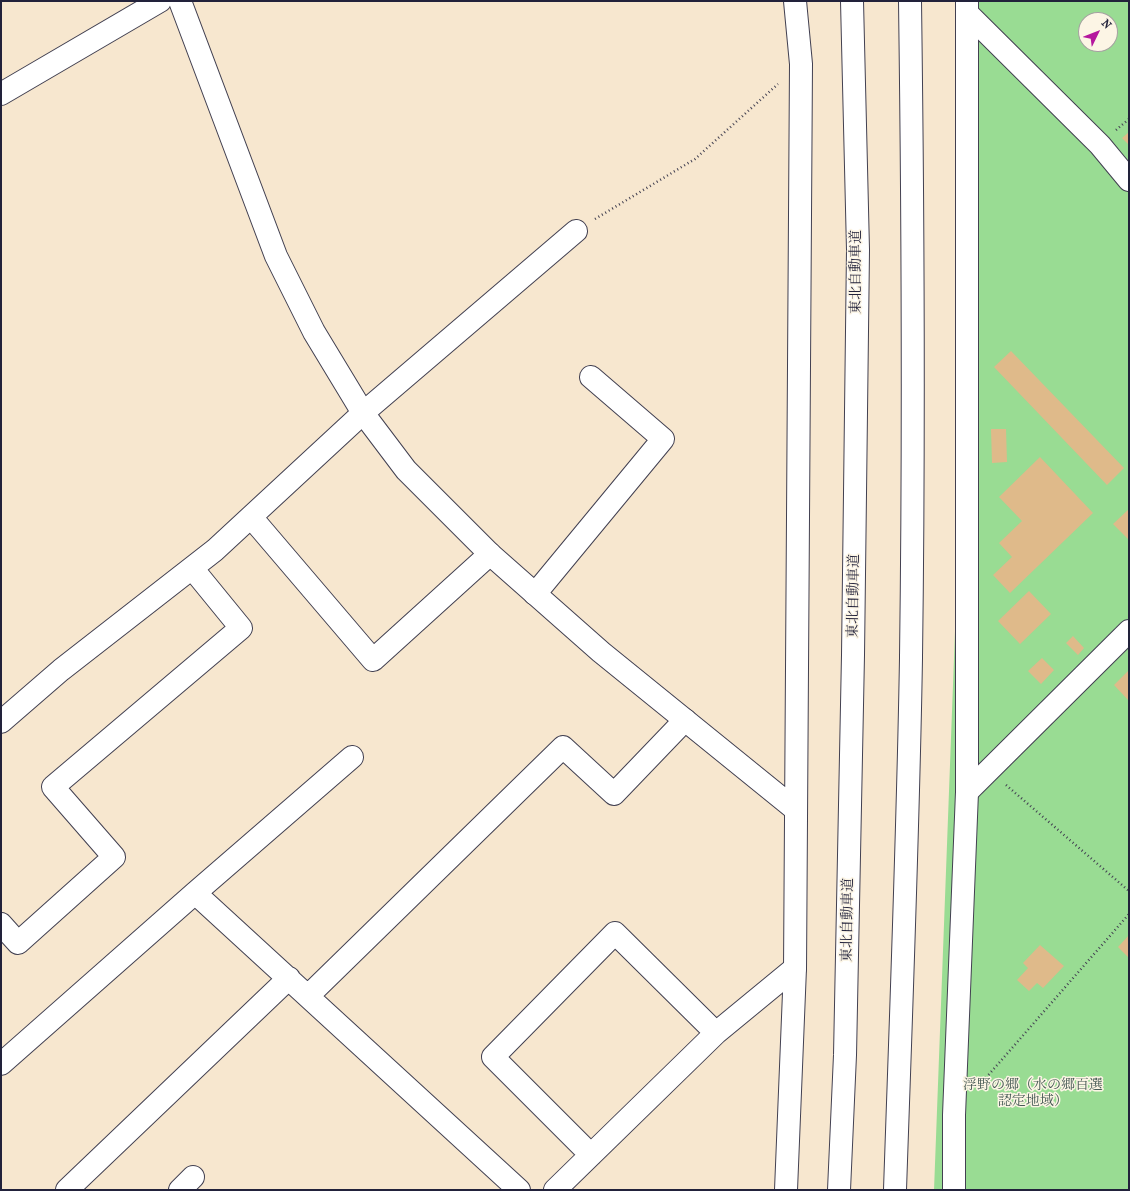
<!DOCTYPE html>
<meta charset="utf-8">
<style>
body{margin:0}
#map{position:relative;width:1130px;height:1191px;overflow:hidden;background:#f7e7cf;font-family:"IM FELL French Canon",serif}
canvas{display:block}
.frame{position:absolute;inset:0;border:2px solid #22223b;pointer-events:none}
.north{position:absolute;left:1078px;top:12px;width:40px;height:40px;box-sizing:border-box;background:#fcf5e5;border:1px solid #a5a1a1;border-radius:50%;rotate:47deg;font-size:11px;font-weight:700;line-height:16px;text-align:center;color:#22223b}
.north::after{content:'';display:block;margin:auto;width:14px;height:18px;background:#b5179e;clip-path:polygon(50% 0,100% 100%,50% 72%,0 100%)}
</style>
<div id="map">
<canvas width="1130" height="1191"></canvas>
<div class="frame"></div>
<div class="north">N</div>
</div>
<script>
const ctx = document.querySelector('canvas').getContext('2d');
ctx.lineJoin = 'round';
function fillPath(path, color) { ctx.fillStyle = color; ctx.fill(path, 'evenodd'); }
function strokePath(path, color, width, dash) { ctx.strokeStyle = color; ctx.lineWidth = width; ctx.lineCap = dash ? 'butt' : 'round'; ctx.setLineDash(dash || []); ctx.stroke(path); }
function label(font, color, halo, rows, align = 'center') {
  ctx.font = font + ' "IM FELL French Canon","Noto Serif JP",serif'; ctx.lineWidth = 3; ctx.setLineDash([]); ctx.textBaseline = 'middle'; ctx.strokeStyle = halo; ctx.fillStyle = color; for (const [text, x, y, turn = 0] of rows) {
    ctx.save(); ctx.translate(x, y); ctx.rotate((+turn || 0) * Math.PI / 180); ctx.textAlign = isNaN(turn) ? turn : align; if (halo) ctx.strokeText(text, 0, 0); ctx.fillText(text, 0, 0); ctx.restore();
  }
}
const green = new Path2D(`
 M975,1H1129V1190H934L974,126ZM1086,20H1110V44H1086Z`);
const building = new Path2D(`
 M1129,132V145L1122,138Z
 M1011,351L1124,468L1107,485L994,367Z
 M991,429H1006L1007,462L992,463Z
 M1040,457L1093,513L1010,593L993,575L1012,557L999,543L1022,521L999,497Z
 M1129,509V540L1113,524Z
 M1029,591L1051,614L1020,644L998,621Z
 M1073,636L1084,648L1078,655L1066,643Z
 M1042,658L1054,670L1041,684L1028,671Z
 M1129,670V701L1114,685Z
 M1129,935V958L1118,947Z
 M1040,945L1064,966L1043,988L1037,983L1029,991L1017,980L1028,968L1023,963Z`);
const path = new Path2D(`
 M1116,130L1129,119
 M595,219L695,159L778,84
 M1006,785L1129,891
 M978,1087L1129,914`);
const street = new Path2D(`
 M967,13L1100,145L1129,180
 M1,94L160,1
 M251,517L373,660L490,554
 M535,594L663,439L591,377
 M1,722L61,670L215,550L363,413L576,231
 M967,792L1129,631
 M195,893L519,1190
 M1,924L18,943L114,857L53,787L241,628L192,568
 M308,996L563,747L614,794L685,720
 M1,1064L195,893L352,757
 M591,1155L493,1057L615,933L716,1033
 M67,1190L289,978
 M180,1190L193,1177
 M555,1190L716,1033L795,968`);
const secondary = new Path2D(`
 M180,1L276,256L314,332L363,413L406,470L490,554L601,652L796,810
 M786,1190L795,968L801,64L795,1
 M954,1190V1115L967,792V1`);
const highway = new Path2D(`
 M839,1190L845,1055L853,655L858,250L852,1
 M895,1190C901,1013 908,836 911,658C914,439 913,220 910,1`);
const streetNames = [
 ["東北自動車道",857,272,-90],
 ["東北自動車道",854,596,-89],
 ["東北自動車道",848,920,-89]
];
const parkNames = [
 ["浮野の郷（水の郷百選",1033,1086],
 ["認定地域）",1033,1102]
];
fillPath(green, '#99dc93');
fillPath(building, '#dfba8a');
strokePath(street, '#424051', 24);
strokePath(secondary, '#424051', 24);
strokePath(highway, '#424051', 24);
strokePath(path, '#424051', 2.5, [1, 3]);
strokePath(street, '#fff', 22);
strokePath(secondary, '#fff', 22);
strokePath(highway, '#fff', 22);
label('14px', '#22223b', '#fcf5e5', streetNames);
label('14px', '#465a55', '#fcf5e5', parkNames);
</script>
